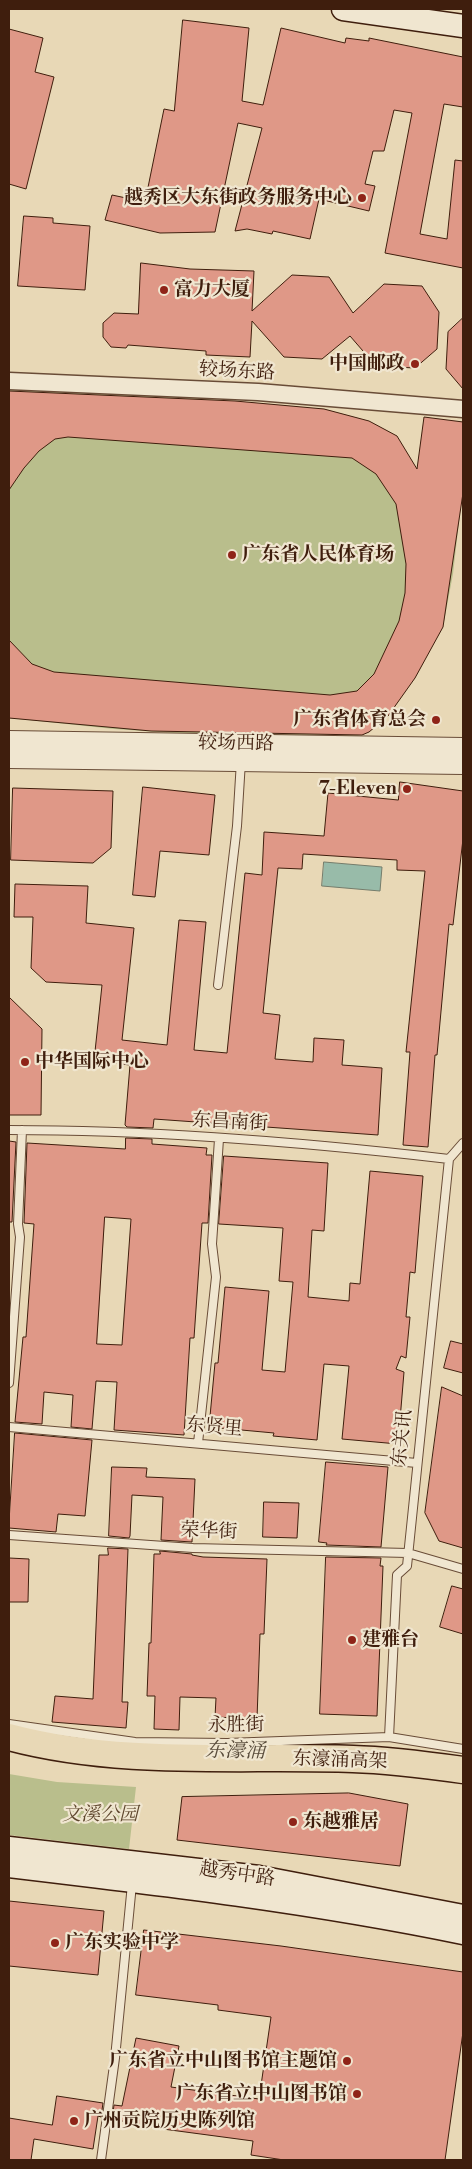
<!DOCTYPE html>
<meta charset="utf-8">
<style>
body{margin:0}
#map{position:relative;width:472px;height:2169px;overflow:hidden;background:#e8d8b6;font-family:"Libre Bodoni",serif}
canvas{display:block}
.frame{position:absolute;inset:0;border:10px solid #3f1e0d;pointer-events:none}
</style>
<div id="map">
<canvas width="472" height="2169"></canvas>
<div class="frame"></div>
</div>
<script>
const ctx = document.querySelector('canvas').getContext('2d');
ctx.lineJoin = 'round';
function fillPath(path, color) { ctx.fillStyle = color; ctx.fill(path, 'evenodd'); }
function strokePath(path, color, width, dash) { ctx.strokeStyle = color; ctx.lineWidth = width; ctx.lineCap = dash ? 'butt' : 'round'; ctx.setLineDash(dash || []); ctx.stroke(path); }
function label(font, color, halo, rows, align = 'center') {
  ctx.font = font + ' "Libre Bodoni","Noto Serif SC",serif'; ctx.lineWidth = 4.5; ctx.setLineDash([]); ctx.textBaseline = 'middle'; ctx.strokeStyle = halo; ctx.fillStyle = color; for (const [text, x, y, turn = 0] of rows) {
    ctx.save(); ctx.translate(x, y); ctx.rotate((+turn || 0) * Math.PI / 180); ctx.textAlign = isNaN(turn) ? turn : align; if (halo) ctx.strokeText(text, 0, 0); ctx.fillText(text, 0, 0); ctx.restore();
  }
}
const green = new Path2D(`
 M9,386L115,391L324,409L369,421L397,436L427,488L463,487L453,574L443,627L415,678L388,716L369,732L346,740L246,738L114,729L9,718Z
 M9,1774L57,1782L136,1787L129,1849L9,1835Z`);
const water = new Path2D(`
 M324,862L382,867L380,891L322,886Z`);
const building = new Path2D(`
 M183,20L249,28L242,101L263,105L281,28L345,43L346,38L369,41V38L463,57V107L444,104L420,234L447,239L455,160L463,161V268L385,253L412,113L394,110L384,151H373L365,184L375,186L369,211L319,199L310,239L273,231L272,234L247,229L235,231L262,128L238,123L215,232L160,233L105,220L112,195L145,202L164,109L174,111Z
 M9,29L43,38L35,72L54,77L26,189L9,184Z
 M24,216L53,218V223L90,226L85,290L18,286Z
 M141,263L190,269L254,271L252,311L292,275L329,277L353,313L384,284L422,286L439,312L437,349L415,368L376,366L350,336L322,359L284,357L252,321L250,357L206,355V351L128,345L126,348L111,347L103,337V323L114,313L138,314Z
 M463,318V389L446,369L448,332Z
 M9,391L235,401L324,409L369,421L397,436L417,469L424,417L463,422V493L443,627L415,678L388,716L369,732L362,735L151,731L9,718V640L32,664L54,672L330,695L357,691L374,674L399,621L405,593L406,564L396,504L376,474L352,458L68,437L55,439L39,451L24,468L9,490Z
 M400,782L463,791V839L453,925L449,924L437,1055H435L428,1147L403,1145L410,1052H406L425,871L397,870V860L303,854L302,869L278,868L263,1013L280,1015L275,1059L313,1062L314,1038L344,1040L342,1065L382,1068L378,1135L154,1119L153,1128L127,1127L125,1125L130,1065L94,1061L102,985L46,982L31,968L33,917H14L15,884L88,886L86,923L134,928L122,1040L167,1045L179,920L206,922L194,1050L227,1053L245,873L262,875L264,832L324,836L328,793L398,800Z
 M143,787L215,795L209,855L160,851L155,897L133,895Z
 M13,788L113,791L111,848L93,863L11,860Z
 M9,997L42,1029L41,1115H9Z
 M126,1138L152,1139V1144L207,1148L206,1155H212L208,1223H202L194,1338H190L184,1435L114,1430L117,1382L96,1381L92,1429L71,1427L73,1395L44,1392L42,1424L15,1422L23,1337H26L34,1224L24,1223L27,1143L125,1149ZM105,1217L131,1219L122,1345L97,1344Z
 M9,1141L16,1142L12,1222H9Z
 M224,1156L328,1163L324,1231L312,1230L308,1297L349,1301L350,1283L360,1284L370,1171L423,1176L415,1273L410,1272L406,1317H410L406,1358L401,1356L396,1369L404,1372L398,1444L342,1439L349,1366L324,1364L317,1440L273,1436L274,1433L209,1427L215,1363H218L225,1287L269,1291L262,1370L285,1372L293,1282L279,1281L283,1228L219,1224Z
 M451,1341L463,1344V1373L444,1368Z
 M442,1387L463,1396V1548L439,1541L425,1513Z
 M15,1433L92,1440L85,1516L58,1514L56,1532L9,1528Z
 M326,1462L388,1467L381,1547L326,1545L327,1543L319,1542Z
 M112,1467L147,1468L146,1477L195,1479L192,1542L161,1540L163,1497L132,1495L130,1536L129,1538L109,1536Z
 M264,1502L299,1503L297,1538L263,1537Z
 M108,1548L128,1549L122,1702H128L126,1728L52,1722L55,1696L93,1699L99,1555H108Z
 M160,1551L192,1554V1555L203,1557L267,1559L264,1634H260L257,1719L215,1717L216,1698L180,1697L179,1730L154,1729L155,1696H147L149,1643H151L154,1554H160Z
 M326,1557L381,1558L380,1566H383L377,1716L320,1714Z
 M9,1558L29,1559L28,1602H9Z
 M452,1586L463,1589V1634L440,1627Z
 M349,1793L408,1804L400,1866L177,1840L182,1797Z
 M9,1901L104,1911L98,1975L9,1966Z
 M144,1930L281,1946L463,1972V2032L445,2160H284L251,2155L253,2141L163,2129L112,2119L114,2105L122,2106L136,2038L179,2046L171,2087L259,2099L271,2017L218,2010V2005L136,1995Z
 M57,2096L103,2103L101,2117L98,2116L93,2149L34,2139L31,2160H9V2118L52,2125Z`);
const service = new Path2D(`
 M218,985L237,826L241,761
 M9,1130C156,1130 303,1142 449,1159
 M9,1383L20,1237L18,1224L22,1130
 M9,1427L417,1463
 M198,1443L216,1277L212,1244L219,1139
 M9,1535L193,1548L408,1553L463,1569
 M9,1724L135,1742L227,1743L389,1737L463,1749
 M389,1737L397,1575L407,1566L449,1159L463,1143
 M101,2160L115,2058L132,1884`);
const minor = new Path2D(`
 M9,381L258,392L463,409`);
const tertiary = new Path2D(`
 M9,741L463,748
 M9,758L463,764`);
const secondary = new Path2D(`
 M343,9L463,26
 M9,1848L259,1877L463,1916
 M9,1866C161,1884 313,1902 463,1933`);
const trunk = new Path2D(`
 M9,1737C122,1767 238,1755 353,1759C390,1760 427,1765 463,1770`);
const markers = [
 [362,198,5,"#8f2418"],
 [164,290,5,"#8f2418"],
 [415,364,5,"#8f2418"],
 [232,555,5,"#8f2418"],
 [436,720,5,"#8f2418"],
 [407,789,5,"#8f2418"],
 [25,1062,5,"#8f2418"],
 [352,1640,5,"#8f2418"],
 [293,1822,5,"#8f2418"],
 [55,1943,5,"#8f2418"],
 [347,2061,5,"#8f2418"],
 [357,2094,5,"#8f2418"],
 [74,2121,5,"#8f2418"]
];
const poiNames = [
 ["越秀区大东街政务服务中心",352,198,"right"],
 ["富力大厦",174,290],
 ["中国邮政",405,364,"right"],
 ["广东省人民体育场",242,555],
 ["广东省体育总会",426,720,"right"],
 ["7-Eleven",397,789,"right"],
 ["中华国际中心",35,1062],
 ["建雅台",362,1640],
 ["东越雅居",303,1822],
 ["广东实验中学",65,1943],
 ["广东省立中山图书馆主题馆",337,2061,"right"],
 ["广东省立中山图书馆",347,2094,"right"],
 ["广州贡院历史陈列馆",84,2121]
];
const streetNames = [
 ["较场东路",237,372,3],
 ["较场西路",236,744,1],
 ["东昌南街",230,1123,3],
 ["东贤里",214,1428,5],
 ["东关讯",403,1438,-84],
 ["荣华街",209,1532,2],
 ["永胜街",236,1726,-1],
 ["东濠涌高架",340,1761,2],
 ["越秀中路",237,1875,8]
];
const parkNames = [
 ["文溪公园",100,1815]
];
const waterNames = [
 ["东濠涌",235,1752,1]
];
fillPath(green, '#b9be8c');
fillPath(water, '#98bba9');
strokePath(water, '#747c6b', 1);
fillPath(building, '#df9887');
strokePath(building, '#3f1e0d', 1);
strokePath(service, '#694c37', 10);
strokePath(minor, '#694c37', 19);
strokePath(tertiary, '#694c37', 22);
strokePath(secondary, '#3f1e0d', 25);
strokePath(trunk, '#3f1e0d', 29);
strokePath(service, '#f0e6d0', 8);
strokePath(minor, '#f0e6d0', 16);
strokePath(tertiary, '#f0e6d0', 20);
strokePath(secondary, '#f0e6d0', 22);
strokePath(trunk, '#e8d8b6', 26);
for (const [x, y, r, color] of markers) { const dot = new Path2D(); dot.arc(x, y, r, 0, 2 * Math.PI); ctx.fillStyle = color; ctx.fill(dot); strokePath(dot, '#f0e6d0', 2); }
label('bold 19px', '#3f1e0d', '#f0e6d0', poiNames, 'left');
label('19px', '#3f1e0d', '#f0e6d0', streetNames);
label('italic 19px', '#5e462d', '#f0e6d0', parkNames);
label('italic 20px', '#5a4d3c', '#f0e6d0', waterNames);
</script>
